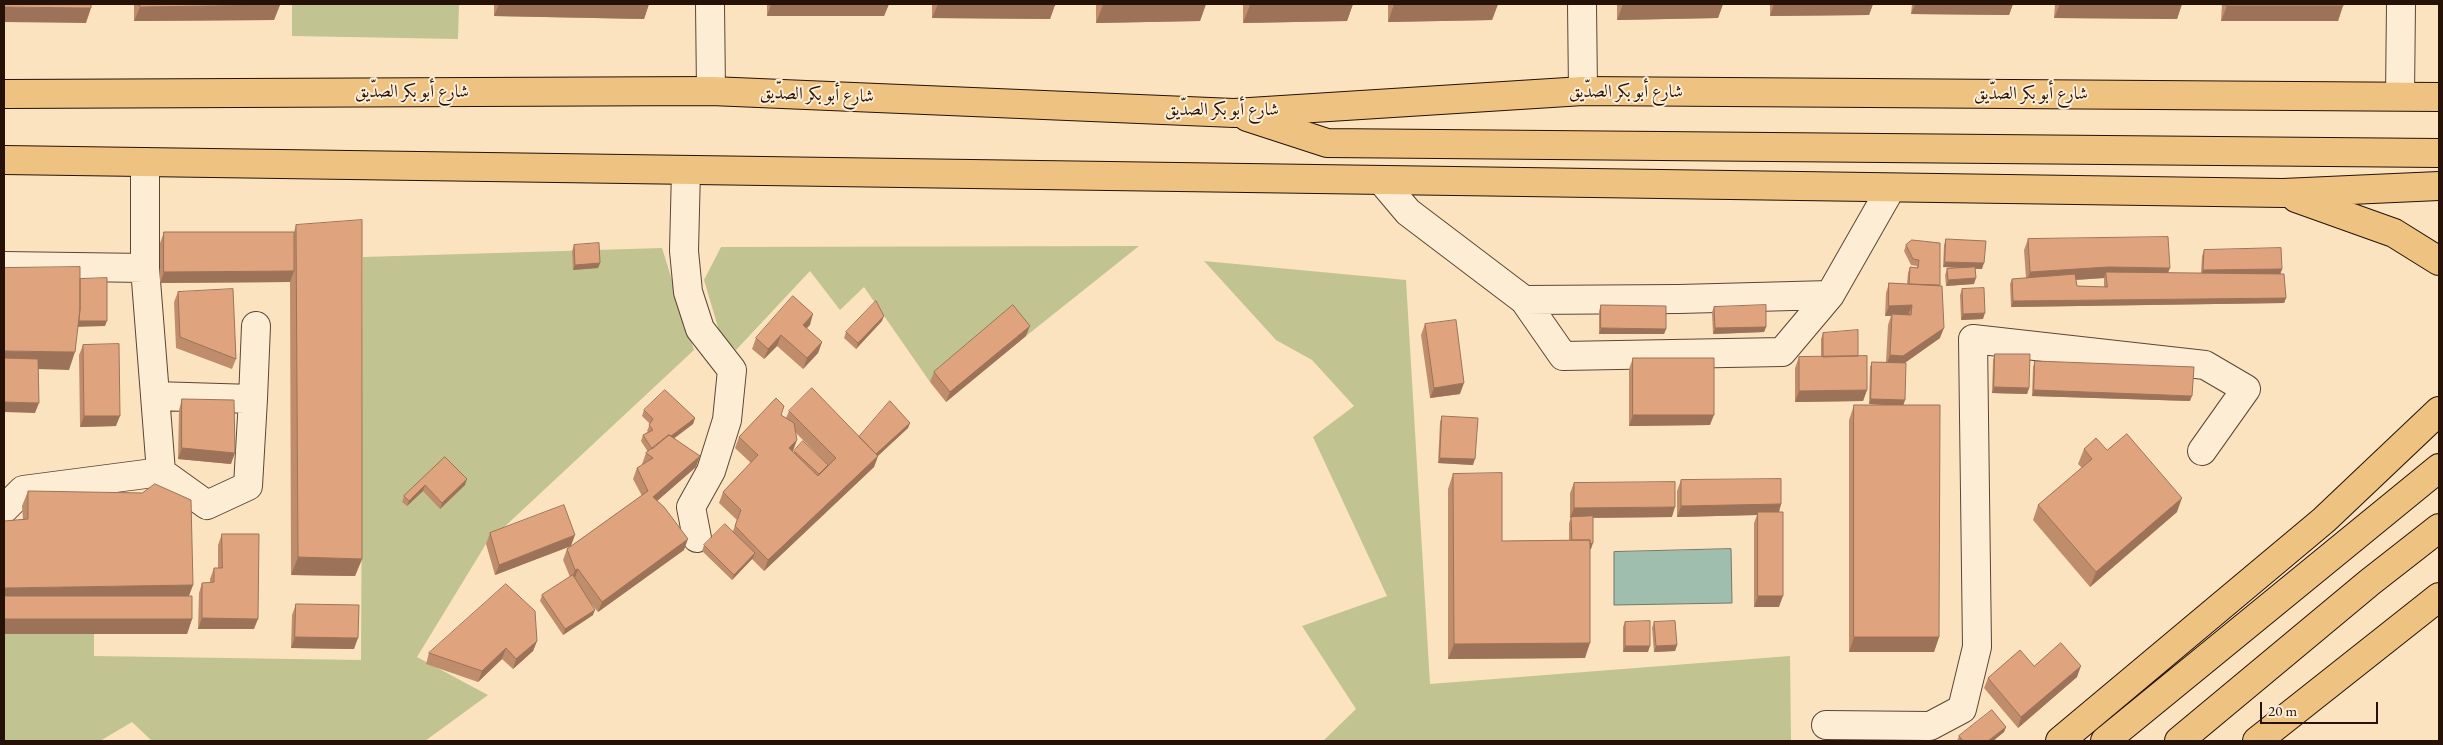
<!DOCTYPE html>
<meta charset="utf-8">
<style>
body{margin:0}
#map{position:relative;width:2443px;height:745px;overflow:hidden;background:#fce3bf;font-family:"EB Garamond",serif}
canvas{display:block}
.frame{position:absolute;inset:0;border:5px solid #251106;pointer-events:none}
.scale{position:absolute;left:2260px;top:702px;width:118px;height:22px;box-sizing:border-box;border:2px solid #251106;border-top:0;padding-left:6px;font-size:15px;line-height:18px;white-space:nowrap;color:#251106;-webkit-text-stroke:4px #fdedd5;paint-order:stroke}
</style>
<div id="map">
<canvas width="2443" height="745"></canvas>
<div class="frame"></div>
<div class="scale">20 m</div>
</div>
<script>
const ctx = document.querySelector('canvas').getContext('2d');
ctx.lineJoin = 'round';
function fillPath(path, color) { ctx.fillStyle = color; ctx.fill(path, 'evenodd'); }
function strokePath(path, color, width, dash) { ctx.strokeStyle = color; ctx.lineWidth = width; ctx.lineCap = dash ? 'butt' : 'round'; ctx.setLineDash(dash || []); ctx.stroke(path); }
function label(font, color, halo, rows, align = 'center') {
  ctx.font = font + ' "EB Garamond",Amiri,serif'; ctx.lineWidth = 4; ctx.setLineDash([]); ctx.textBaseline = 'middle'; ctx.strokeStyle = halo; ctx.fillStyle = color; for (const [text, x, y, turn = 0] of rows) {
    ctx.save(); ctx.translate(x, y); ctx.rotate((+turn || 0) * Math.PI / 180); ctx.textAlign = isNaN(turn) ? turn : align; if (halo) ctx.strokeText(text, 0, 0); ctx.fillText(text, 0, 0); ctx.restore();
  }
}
const green = new Path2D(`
 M292,4H459L458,39L292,36Z
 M1139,246L1026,336L1009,316L930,382L864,287L840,310L810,271L736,350L720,334L704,280L721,247Z
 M662,248L694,350L486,544L417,657L488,695L425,741H152L132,722L100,741H4V634H94V656L361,660L363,257Z
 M1204,261L1406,280L1430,684L1790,656L1791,741H1323L1356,709L1302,626L1387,596L1313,437L1354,406L1312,360L1276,340Z`);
const water = new Path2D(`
 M1731,549L1732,603L1614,605V552Z`);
const minor = new Path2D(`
 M710,4L711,91
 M1582,4L1583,91
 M2400,96L2401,4
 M686,170L684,251L688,292L700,329L732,370L727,420L711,471L691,507L697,538
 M1381,180L1408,212L1524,300L1679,299L1830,295L1891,188
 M4,266L145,268
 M1524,300L1563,356L1782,352L1830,295
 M155,396L253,399L248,486L207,505L161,472
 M253,399L256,326
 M4,509L23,490L161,472L145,268V162
 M1826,725L1930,726L1962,709L1977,647L1973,339L2205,365L2246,389L2202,451`);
const major = new Path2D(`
 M4,94L711,91L1234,113L1583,91L2439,97
 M1247,117L1327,143L2439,153
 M4,160L2283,193L2439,186
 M2296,198L2394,233L2439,261
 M2060,741L2324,520L2439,411
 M2105,741L2439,468
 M2179,741L2370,582L2439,528
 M2257,741L2439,597`);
const wall = new Path2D(`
 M134,4H280L274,20L134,21Z
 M494,4H649L644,19L494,16Z
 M767,4H889L884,16H767Z
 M932,4H1055L1050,19L932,18Z
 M1096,4H1206L1200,21L1096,23Z
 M1243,4H1353L1347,21L1243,23Z
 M1388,4H1498L1492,20L1388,22Z
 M1617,4H1723L1718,18L1617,20Z
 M1770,4H1873L1869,15L1770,16Z
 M1912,4H2013L2009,15L1911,14Z
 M2055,4H2182L2177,19L2054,18Z
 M2222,4H2343L2338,21H2221Z
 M296,225L362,559L355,576L291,575L290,281V282L160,283V243L164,232H294Z
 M1946,239L1982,269H1975L1974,284L1946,286L1945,275L1947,269L1964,268L1943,267L1944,245Z
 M2028,239L2169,273H2201L2202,256L2204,250L2282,269L2280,274L2286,298L2284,303L2011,307L2010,284L2012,279L2026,278L2024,250ZM2104,278V287L2077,286L2076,280Z
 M1912,240L1940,285V338L1905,363V400L1903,405L1939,637L1934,652H1849V420L1854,405H1887L1869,404L1870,367L1872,362H1886L1888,325L1891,316H1885L1886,293L1889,283L1907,284L1908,273L1910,267L1917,268V266L1911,265L1904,251L1906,245Z
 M574,245L600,263L598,268L573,270L572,251Z
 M1962,289L1983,319L1961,320L1960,295Z
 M178,292L236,359L232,369L176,348L174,302Z
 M1601,305L1666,329L1664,334H1599V311Z
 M1714,307L1766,327L1764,332L1713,334L1712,312Z
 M882,321L856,349L844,338L846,332Z
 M1425,324L1460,394L1430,398L1421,335Z
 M810,325L806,328L822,342L818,353L803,369L777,346L764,359L752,349L756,338Z
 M1823,333L1858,356L1867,390L1863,401L1795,402V368L1799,357H1821V339Z
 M1026,336L946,402L930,382L934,372Z
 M83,345L116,426L80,427L79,355Z
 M1995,354L2029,388L2027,394L1992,393L1993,360Z
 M1633,358L1710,425L1629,426V369Z
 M2035,361L2190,401L2032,396L2033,367Z
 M182,399L231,464L178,459L179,410Z
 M644,410L695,418L693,424L674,438L696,467L657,501L684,550L598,612L590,602L593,615L563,635L540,601L542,595L570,577L563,560L567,549L642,496L633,479L637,468L643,465L642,464L646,453L648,452L641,441L643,435L648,432L647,431L650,424L642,416Z
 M789,411L859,437L910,423L908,428L878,456L874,467L764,571L752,559L732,580L702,551L704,545L733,531L737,520L719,503L723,492L751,463L735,448L739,437L781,415L786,418ZM795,432L828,465L794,451V453L792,451Z
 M1442,416L1473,465L1438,463L1440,422Z
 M2084,449L2107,450L2177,512L2090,587L2033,520L2038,505L2082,468L2078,464Z
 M445,457L465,485L440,509L423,491L407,506L402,502L404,496Z
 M1453,474L1502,541L1569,540V523L1571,518H1570V493L1574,483L1672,517L1593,518L1591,549H1590L1585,658L1448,659V489Z
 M1681,480L1781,504L1779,512V607H1754V523L1757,515L1677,517V491Z
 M28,491L193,585L189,596L192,619L187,634L23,520L22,506Z
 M490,533L571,546L495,575L486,544Z
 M222,534L254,629H198L199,593L202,583H210V579L214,568H218V545Z
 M296,604L354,649L291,648L292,615Z
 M1625,622L1648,652H1623V627Z
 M1654,622L1677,645L1675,651L1654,652L1652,628Z
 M537,641L533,651L513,669L502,659L478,682L426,664L429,653Z
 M2034,666L2077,677L2018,728L1984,688L1988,678Z
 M2006,727L2004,732L1993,741H1957L1959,736Z`);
const shadedWall = new Path2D(`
 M499,4H649L644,19L494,16Z
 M771,4H889L884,16H767Z
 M938,4L1055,5L1050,19L932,18Z
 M1178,4H1206L1200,21L1096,23L1103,5Z
 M1353,4L1347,21L1243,23L1250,5Z
 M1394,4H1498L1492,20L1388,22Z
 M1623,4H1723L1718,18L1617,20Z
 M1774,4H1873L1869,15L1770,16Z
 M1915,4H2013L2009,15L1911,14Z
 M2060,4H2182L2177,19L2054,18Z
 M280,5L274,20L134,21L140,7Z
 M2227,6H2343L2338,21H2221Z
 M4,7L91,8L86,23L4,22Z
 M1945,262L1984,263L1982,269L1943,267Z
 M600,263L598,268L573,270L575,265Z
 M2108,267L2170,268L2166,278L2106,272L2104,278L2026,283L2030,272Z
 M2282,269L2280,275L2201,276L2203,270Z
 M294,271L290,282L160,283L164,272Z
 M1976,278L1974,284L1946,286L1948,280Z
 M2286,298L2284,303L2011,307L2013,301Z
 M1912,305L1908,316L1892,314L1891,316H1885L1889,306Z
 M1985,313L1983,319L1961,320L1963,314Z
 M813,314L810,325L799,336L803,325Z
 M884,316L882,321L856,349L858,343Z
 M76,321H107L105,326L74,327Z
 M1030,326L1026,336L946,402L950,392Z
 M1766,327L1764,332L1713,334L1715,328Z
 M1601,328L1666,329L1664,334H1599Z
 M1944,328L1940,338L1900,366H1886L1890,355Z
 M781,335L777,346L764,359L768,349Z
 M822,342L818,353L803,369L807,358Z
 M4,351L75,352L69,370L4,368Z
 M1464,383L1460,394L1430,398L1434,388Z
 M1994,387L2029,388L2027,394L1992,393Z
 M1867,390L1863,401L1795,402L1799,391Z
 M2034,390L2192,396L2190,401L2032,396Z
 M1871,399L1905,400L1903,406L1869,404Z
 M4,402L39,403L35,413L4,412Z
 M1633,415H1714L1710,425L1629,426Z
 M84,416H120L116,426L80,427Z
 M695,418L693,424L651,456L653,450Z
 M910,423L908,428L870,463L872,457Z
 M797,440L793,451L785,459L789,448Z
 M182,448L235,453L231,464L178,459Z
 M700,456L696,467L649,508L653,497Z
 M878,456L874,467L764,571L768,560Z
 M1440,458L1475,459L1473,465L1438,463Z
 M467,479L465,485L440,509L442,503Z
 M425,485L423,491L407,506L409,501Z
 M2182,498L2177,512L2090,587L2096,572Z
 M1781,504L1778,515L1758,512L1757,515L1677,517L1681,506Z
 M1675,507L1672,517L1570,518L1574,508Z
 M575,535L571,546L495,575L499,565Z
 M688,539L684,550L598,612L602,602Z
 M1593,543L1591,549L1569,550L1572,544Z
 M755,553L753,558L732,580L734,575Z
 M298,557L362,559L355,576L291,575Z
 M578,569L574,580L571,581L575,570Z
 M193,585L187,600L4,603V588Z
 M1758,596H1783L1779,607H1754Z
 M595,610L593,615L563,635L565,629Z
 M202,618L258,619L254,629H198Z
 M4,619H192L187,634H4Z
 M295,637L358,638L354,649L291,648Z
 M1854,637H1939L1934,652H1849Z
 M537,641L533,651L513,669L516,659Z
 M1590,643L1585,658L1448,659L1454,644Z
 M1677,645L1675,651L1654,652L1656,646Z
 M1625,646H1650L1648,652H1623Z
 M506,648L502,659L478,682L482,671Z
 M2081,666L2077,677L2018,728L2021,717Z
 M2006,727L2004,732L1993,741H1988Z`);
const building = new Path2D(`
 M4,4H91V8L4,7Z
 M140,4H280V5L140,7Z
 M938,4H1055V5Z
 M1103,4H1178L1103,5Z
 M1250,4H1345L1250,5Z
 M2227,4H2343V6H2227Z
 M362,220V559L298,557L296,225Z
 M164,232H294V271L164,272Z
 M2168,237L2170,268L2108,267L2030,272L2028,239Z
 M1946,239L1986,241L1984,263L1945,262Z
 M1912,240L1940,243V285L1909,284L1910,267L1918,268L1919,260L1913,259L1906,245Z
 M599,243L600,263L575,265L574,245Z
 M2281,248L2282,269L2203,270L2204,250Z
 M80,267V309L75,352L4,351V268Z
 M1975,267L1976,278L1948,280L1947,269Z
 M2106,272L2284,274L2286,298L2013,301L2012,279L2075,274L2077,286L2107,287Z
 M107,278V321H79L80,309V279Z
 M1889,283L1942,286L1944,328L1903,356L1890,355L1892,314L1911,315L1912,305L1889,306Z
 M1984,288L1985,313L1963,314L1962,289Z
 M233,289L236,359L180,337L178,292Z
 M793,296L813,314L803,325L822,342L807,358L781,335L768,349L756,338Z
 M876,301L884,316L858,343L846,332Z
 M1013,305L1030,326L950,392L934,372Z
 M1601,305L1666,306V329L1601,328Z
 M1766,305V327L1715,328L1714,307Z
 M1456,320L1464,383L1434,388L1425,324Z
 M1858,330V356L1823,357V333Z
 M119,344L120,416H84L83,345Z
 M1995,354H2030L2029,388L1994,387Z
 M1867,356V390L1799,391V357Z
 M4,358L38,359L39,403L4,402Z
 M1633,358H1714V415H1633Z
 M2035,361L2194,367L2192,396L2034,390Z
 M1872,362L1906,363L1905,400L1871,399Z
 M812,388L878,456L768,560L735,526L741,510L723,492L758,455L739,437L776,398L784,406L781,415L794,423L797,440L789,448L818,476L836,458L789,411Z
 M665,390L695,418L671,436L669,435L652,449L643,435L653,430L649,425L653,419L644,410Z
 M182,399L234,400L235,453L182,448Z
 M890,401L910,423L876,454L859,437Z
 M1854,405H1940L1939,637H1854Z
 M1442,416L1478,418L1475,459L1440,458Z
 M2127,434L2182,498L2096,572L2038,505L2092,459L2084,449L2096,438L2107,450Z
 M669,435L700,456L653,497L664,507L688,539L602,602L578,569L575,570L567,549L648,491L637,468L653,458L646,453Z
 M803,441L828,465L819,474L794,451Z
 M445,457L467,479L442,503L425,485L409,501L404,496Z
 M1502,473V541L1590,540V643L1454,644L1453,474Z
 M1781,479V504L1681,506V480Z
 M1675,482V507L1574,508V483Z
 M155,484L191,500L193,585L4,588V521L28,519V491L142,493Z
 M564,505L575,535L499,565L490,533Z
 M1758,512H1783V596H1758Z
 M1593,516V543L1590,544V540H1572L1571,517Z
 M725,524L755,553L734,575L704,545Z
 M222,534H259L258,619L202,618V583L214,582V568H222Z
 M573,575L595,610L565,629L542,595Z
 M506,584L535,611L537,641L516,659L506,648L482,671L429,653Z
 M4,596H192V619H4Z
 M296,604L359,605L358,638L295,637Z
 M1650,621V646H1625V622Z
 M1675,621L1677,645L1656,646L1654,622Z
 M2061,643L2081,666L2021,717L1988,678L2020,650L2034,666Z
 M1992,710L2006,727L1988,741H1963L1959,736Z`);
const streetNames = [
 ["شارع أبو بكر الصدّيق",412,92],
 ["شارع أبو بكر الصدّيق",1626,92],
 ["شارع أبو بكر الصدّيق",2031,94],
 ["شارع أبو بكر الصدّيق",817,95,2],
 ["شارع أبو بكر الصدّيق",1222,110]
];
fillPath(green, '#c1c391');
fillPath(water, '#a0beae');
strokePath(water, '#6f796b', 1);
strokePath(minor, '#5b4634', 30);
strokePath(major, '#251106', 30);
strokePath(minor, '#fdedd5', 28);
strokePath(major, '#eec280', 28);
fillPath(wall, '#c08d6c');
fillPath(shadedWall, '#9c7358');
fillPath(building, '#dfa47d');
strokePath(building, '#9c7358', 1);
label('18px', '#251106', '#fdedd5', streetNames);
</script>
